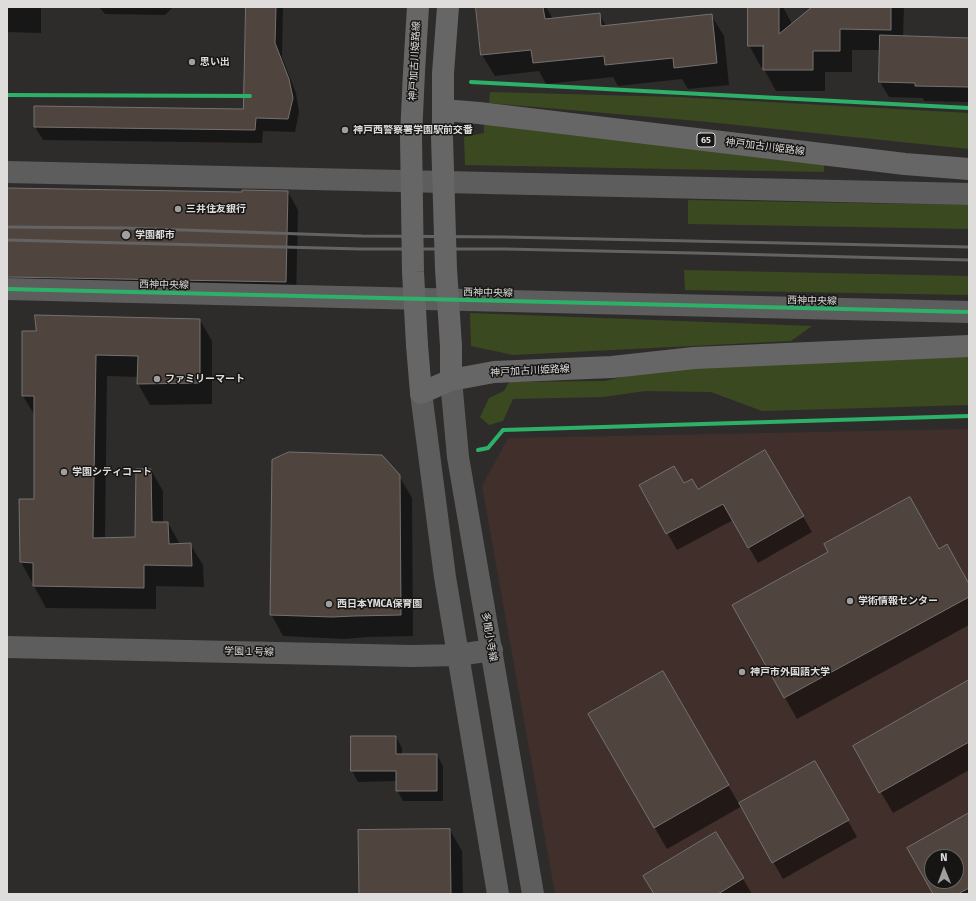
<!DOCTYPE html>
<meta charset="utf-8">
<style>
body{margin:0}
#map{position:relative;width:976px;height:901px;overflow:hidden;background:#2d2c2b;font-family:"Fira Sans",sans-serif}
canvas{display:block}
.frame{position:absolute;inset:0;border:8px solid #dedddb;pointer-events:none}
.north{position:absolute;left:924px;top:849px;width:40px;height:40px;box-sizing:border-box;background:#161514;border:1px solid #666564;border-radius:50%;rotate:359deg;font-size:11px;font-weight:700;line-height:16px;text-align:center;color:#dedddb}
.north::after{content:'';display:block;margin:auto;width:14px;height:18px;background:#a09f9d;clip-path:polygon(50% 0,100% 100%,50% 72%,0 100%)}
</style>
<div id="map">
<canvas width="976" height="901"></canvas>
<div class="frame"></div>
<div class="north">N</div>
</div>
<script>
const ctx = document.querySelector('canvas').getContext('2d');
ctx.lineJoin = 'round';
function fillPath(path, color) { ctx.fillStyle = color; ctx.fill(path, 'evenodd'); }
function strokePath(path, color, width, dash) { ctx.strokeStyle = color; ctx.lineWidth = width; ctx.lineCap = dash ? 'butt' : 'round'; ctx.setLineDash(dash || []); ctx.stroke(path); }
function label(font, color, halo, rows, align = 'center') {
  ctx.font = font + ' "Fira Sans","Noto Sans JP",sans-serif'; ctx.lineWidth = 3; ctx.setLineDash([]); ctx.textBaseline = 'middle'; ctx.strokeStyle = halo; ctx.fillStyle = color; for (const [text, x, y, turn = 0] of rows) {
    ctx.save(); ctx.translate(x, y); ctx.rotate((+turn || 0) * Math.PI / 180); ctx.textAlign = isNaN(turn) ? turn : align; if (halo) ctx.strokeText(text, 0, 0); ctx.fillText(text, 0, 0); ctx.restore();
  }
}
const education = new Path2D(`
 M969,429V894H555L482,486L508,438ZM932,857H956V881H932Z`);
const green = new Path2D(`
 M490,92L677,97L969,113V149L698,121L489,103Z
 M484,124L824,163V172L465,165L464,137L484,133Z
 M688,200L969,205V229L688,224Z
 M684,270L969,276V295L685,290Z
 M470,313L812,326L791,341L513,355L471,346Z
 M969,356V405L762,411L711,392L645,391L603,397L513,399L503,421L489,425L480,417L489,398L504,391L509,382L605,381L657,369Z`);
const shadow = new Path2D(`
 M7,7H41V33L7,32Z
 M99,7H173L165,15L105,14Z
 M247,7H283L282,57L296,93L299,112L295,132L263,131L262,143L43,140L35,127L244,110Z
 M477,7H546L553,19L599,14L606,26L711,15L724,36L729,85L688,89L682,79L618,86L613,77L546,84L539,71L495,76L482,55Z
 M749,7H783L791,22V25L813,7H904L903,37L969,39V102L924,101L923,98L889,97L880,82L881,50H852V72H825V91H776L764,69V67H761L749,45Z
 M7,188L243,193L288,192L298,210L296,300L7,294Z
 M200,320L212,341V404L150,405L138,384V377L107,376L105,538H136L151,470L163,491V523H168L180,544H190L203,565L204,587L156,586V609L46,608L21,562L20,500H35V416L23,396V332Z
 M765,452L812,532L758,563L733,520L677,550L641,486L684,485L698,490Z
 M399,476L412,498L413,636L367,637L344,639L283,636L271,614Z
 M939,550L969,586V625L797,719L733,605Z
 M663,672L739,804L815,762L857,837L783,879L742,806L667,849L589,714Z
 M969,681V770L893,813L854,746Z
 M396,737L402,748V755H437L443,766V801H403L397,790V781L358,782L352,771Z
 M969,814V894H934L908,848ZM932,857H956V881H932Z
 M450,830L462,851L463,894H360Z
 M716,833L752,894H655Z`);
const building = new Path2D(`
 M246,7H276L275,43L289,79L293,98L288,119L256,118L255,130L34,127V106L243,109Z
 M476,7H543L545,19L600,13L601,26L712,14L717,63L674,68L673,58L605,65L604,56L533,63L531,50L481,55Z
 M748,7H779V34L812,7H891V30L840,29V51H813V70H763V46H764H748Z
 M880,35L969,38V87L915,86V83L879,82Z
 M7,188L242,192V190L288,191L286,282L7,277Z
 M35,315L200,319V383L137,384L138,356L96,355L93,538L135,537L136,469H151L152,522H168L169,544L191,543L192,566L144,565V588L33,586V563L20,562L19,499H34V396H22V331H36Z
 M765,450L804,516L748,548L723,504L666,534L639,485L674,466L684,483L692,479L698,489Z
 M289,452L382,455L400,475L401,615L354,616L332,617L270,615L272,460Z
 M910,497L939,549L947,544L969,584V597L784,698L732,605L828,552L824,544Z
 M663,671L729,785L654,828L588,714Z
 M969,680V742L879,793L853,746Z
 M351,736H396V754H437V791H396V771H351Z
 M815,761L849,820L772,863L739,803Z
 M969,813V888L958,894H933L907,848ZM932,857H956V881H932Z
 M450,829L451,894H359L358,830Z
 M716,832L744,878L718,894H654L643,876Z`);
const minor = new Path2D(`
 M7,172L969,194
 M7,289L969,312
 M451,380L458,457L533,894
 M421,393L445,577L498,894
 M7,647L412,656L458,655L492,650`);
const major = new Path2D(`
 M443,110L479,113L905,164L969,169
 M443,124V73L448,7
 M411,136L414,72L418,7
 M417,345L421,393L451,380L494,372L612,367L694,358L969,346
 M451,380V346`);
const rail = new Path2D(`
 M7,227L124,228L362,236L505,237L969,247
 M7,240L361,249H505L694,253L969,260`);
const majorBridge = new Path2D(`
 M411,136L413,272L417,345
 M442,137L446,269L451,346`);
const cycleway = new Path2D(`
 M471,82L969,108
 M7,95L250,96
 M7,289L969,312
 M478,450L488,448L503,430L969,416`);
const markers = [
 [192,62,4,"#a09f9d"],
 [345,130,4,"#a09f9d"],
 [178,209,4,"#a09f9d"],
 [126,235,5,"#a09f9d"],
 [157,379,4,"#a09f9d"],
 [64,472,4,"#a09f9d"],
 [850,601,4,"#a09f9d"],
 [329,604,4,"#a09f9d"],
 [742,672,4,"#a09f9d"]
];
const shields = [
 [706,140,18]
];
const shieldNames = [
 ["65",706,140]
];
const streetNames = [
 ["神戸加古川姫路線",415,61,-87],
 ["神戸加古川姫路線",765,147,7],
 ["西神中央線",164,285,1],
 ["西神中央線",488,293,1],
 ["西神中央線",812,301,1],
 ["神戸加古川姫路線",530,371,-3],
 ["多聞小寺線",489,637,80],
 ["学園１号線",249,652,1]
];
const poiNames = [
 ["思い出",200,62],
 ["神戸西警察署学園駅前交番",353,130],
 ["三井住友銀行",186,209],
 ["学園都市",135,235],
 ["ファミリーマート",165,379],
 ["学園シティコート",72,472],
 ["学術情報センター",858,601],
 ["西日本YMCA保育園",337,604],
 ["神戸市外国語大学",750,672]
];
fillPath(education, '#402f2b');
fillPath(green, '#3b4920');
fillPath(shadow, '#0007');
fillPath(building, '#50443e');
strokePath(building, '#737271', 1);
strokePath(minor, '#5d5d5d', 22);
strokePath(major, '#676666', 22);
strokePath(rail, '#646363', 3);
strokePath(majorBridge, '#676666', 22);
strokePath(cycleway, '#2db169', 4);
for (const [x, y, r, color] of markers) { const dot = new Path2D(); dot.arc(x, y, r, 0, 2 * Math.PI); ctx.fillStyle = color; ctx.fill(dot); strokePath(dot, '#161514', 1.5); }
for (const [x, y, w] of shields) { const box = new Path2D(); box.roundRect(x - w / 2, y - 7, w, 14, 3); ctx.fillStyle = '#161514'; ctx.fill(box); strokePath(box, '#dedddb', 1); }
label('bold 9px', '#dedddb', null, shieldNames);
label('10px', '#dedddb', '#161514', streetNames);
label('bold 10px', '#dedddb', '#161514', poiNames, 'left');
</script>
